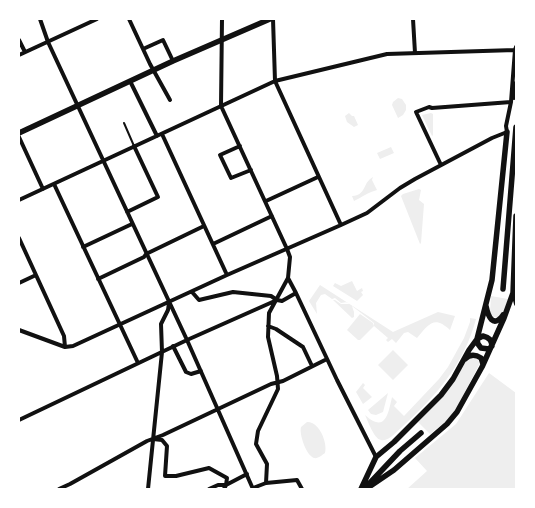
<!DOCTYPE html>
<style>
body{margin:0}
#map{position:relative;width:535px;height:508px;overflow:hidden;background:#fff;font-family:Figtree,sans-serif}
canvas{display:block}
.frame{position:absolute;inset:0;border:20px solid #fff;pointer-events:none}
</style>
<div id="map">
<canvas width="535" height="508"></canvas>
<div class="frame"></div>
</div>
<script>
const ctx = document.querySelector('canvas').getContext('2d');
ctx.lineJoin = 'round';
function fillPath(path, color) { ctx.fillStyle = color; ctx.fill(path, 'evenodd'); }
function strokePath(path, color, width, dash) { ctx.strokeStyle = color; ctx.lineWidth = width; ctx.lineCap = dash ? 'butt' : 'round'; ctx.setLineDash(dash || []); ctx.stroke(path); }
const green = new Path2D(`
 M398,98L402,99L406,105V110L403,115L398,118L392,105L393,102Z
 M349,113L352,116H354L358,125L354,127L347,122L345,116Z
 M431,113L433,114V135L432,136L422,115Z
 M391,147L394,153L380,159L377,153Z
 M373,177L372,180L377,190C369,192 362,197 354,201L352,196C367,195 362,183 373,177Z
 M419,189L421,190L419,200L424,204L421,243L420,244L401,196L403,194Z
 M352,281L357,291L362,288L363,291L361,292L363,295L357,301L333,286L335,283L341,286Z
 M320,285L393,332L438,312L455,316L450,330C434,315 429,324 417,338L408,332L404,333L396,343L392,339L388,342L386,340L388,338L374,326V323L352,306L354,312V317L352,318L333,300H335L341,304H349L347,302L341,303L335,298L332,299L325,294L321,295L316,303L317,314L309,301Z
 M491,296L508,299L505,310L500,317H492L490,313Z
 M360,314L373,323L374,326L360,340H358L347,330Z
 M470,318L476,319C464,364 437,395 403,426C398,430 389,442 381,440C374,439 368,421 365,415C385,433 388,415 392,397L397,402L394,406L404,416L439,379L448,367L464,338L470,322Z
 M393,350L408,365L393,380L378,365Z
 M469,357L476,358L480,363L456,409L445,422L430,434L418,422L445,394Z
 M489,373L516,393V489H407L427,471L415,458L456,424Z
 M363,383L365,385L363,388L372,397L363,404L356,392Z
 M388,393L383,412L376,415L371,414L368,410Z
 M307,422C319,421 328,443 325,453C322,455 318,459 314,458C306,455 299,434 301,427Z`);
const service = new Path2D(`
 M124,123L134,146`);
const minor = new Path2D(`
 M40,19L48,42L187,340L253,489
 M129,19L150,64L170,100
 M222,19L221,106L287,249L290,257L288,278L296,293L337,380L376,457
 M273,19L275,81L341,225
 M413,19L415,53
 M19,40L25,52
 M143,49L163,40L173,61
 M19,55L97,19
 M130,81L157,136
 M514,98L516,83
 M507,132L506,126L511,102L515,50L516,47
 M162,134L227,275
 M19,137L43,189
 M240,146L220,155L231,178L251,170
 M441,165L416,112L429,107L432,108L511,102
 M54,184L138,363
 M19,200L275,81L387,54L515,50
 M266,201L318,177
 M127,212L158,197L134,146
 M19,238L64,336L65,347
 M213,244L272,216
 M83,247L132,224
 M98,279L144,257L146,254L204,226
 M19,283L36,275
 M513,293L516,304
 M277,300L282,301L296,293
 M268,326L276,329L303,347L312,366
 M19,330L65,347L73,346L227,275L341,225L367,213L400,188L415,179L492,138L507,132
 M173,346L186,372L191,374L201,371
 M19,420L187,340L277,300L271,296L233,292L199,300L192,292
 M153,439L162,440L167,446L165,476H176L209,468L227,478L226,485H218L209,489
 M266,483L297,480L302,489
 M253,488L266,483L267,464L256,444L258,431L278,389L277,376L268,337L269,313L288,278
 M59,489L70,484L147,441L163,435L271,384L283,381L327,359
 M148,489L162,352L161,324L168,310L169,303
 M224,489L226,485L247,474`);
const secondary = new Path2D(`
 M19,133L173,61L270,19
 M503,289L516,127
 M486,306C488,316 493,329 503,315
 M483,336C488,337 492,340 492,346L489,349L481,348L478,344L477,339Z
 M465,359C470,354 475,354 481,358L483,364
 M367,486L400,451L421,433
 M361,489L376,457L394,442L441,395L453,379L469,350L477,339L492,280L507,132
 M366,489L394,470L447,424L457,412L482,367L504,318L513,293L516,216`);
fillPath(green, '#eee');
strokePath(service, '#111', 2);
strokePath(minor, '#111', 4);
strokePath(secondary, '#111', 5.5);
</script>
